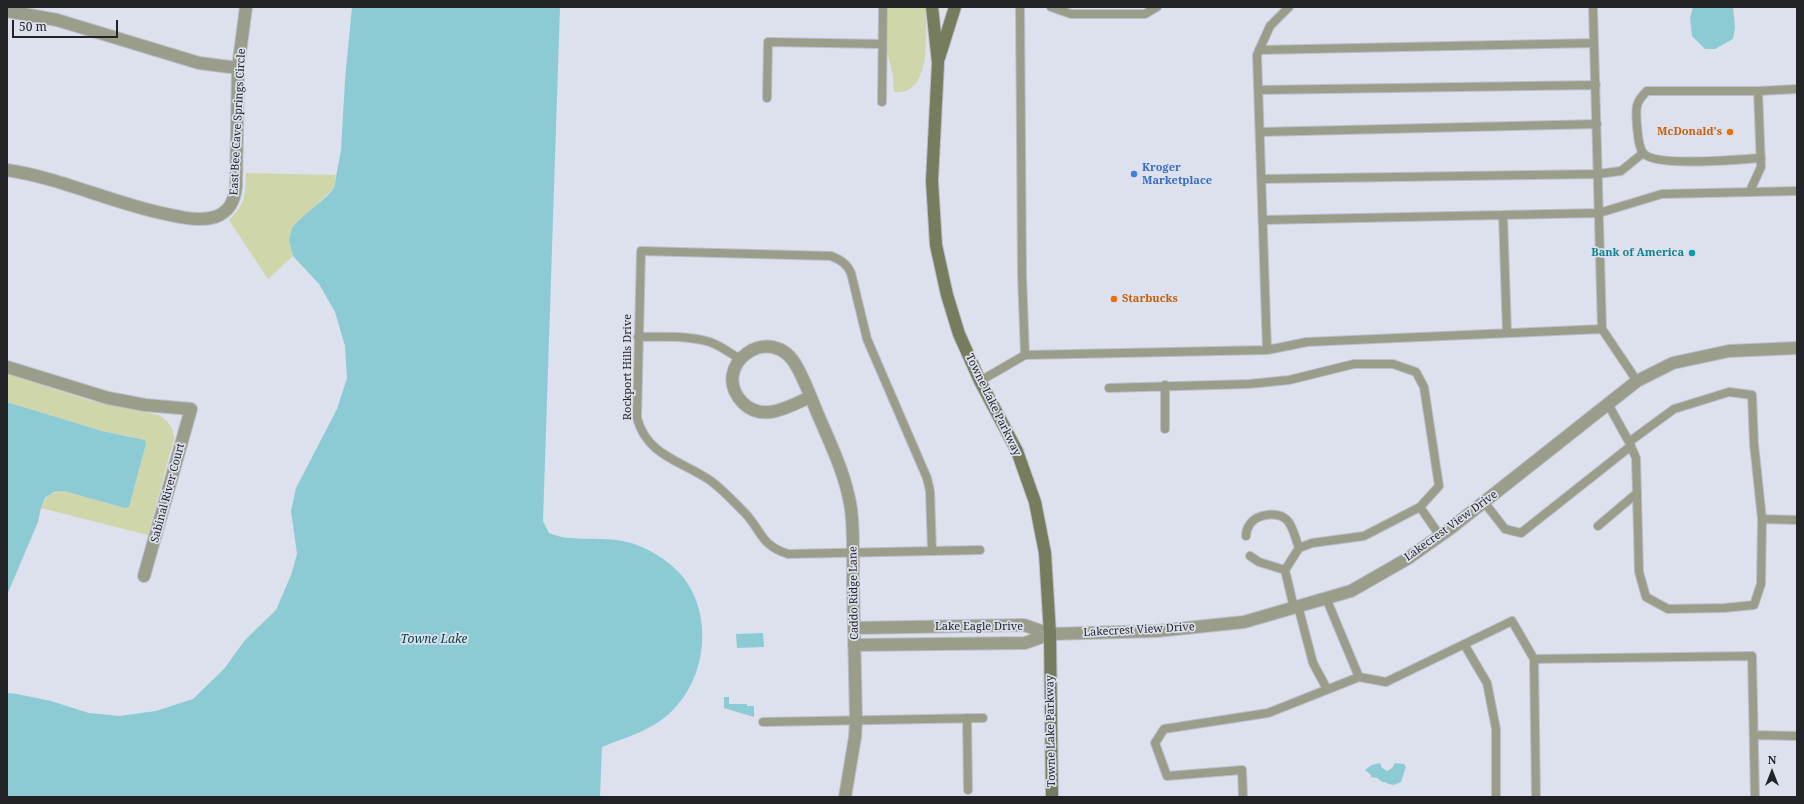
<!DOCTYPE html>
<style>
body{margin:0}
#map{position:relative;width:1804px;height:804px;overflow:hidden;background:#dde1ed;font-family:"Noto Serif",serif}
canvas{display:block}
.frame{position:absolute;inset:0;border:8px solid #222327;pointer-events:none}
.north{position:absolute;left:1752px;top:752px;width:40px;height:40px;-webkit-text-stroke:3px #dde1ed;paint-order:stroke;rotate:0deg;font-size:11px;font-weight:700;line-height:16px;text-align:center;color:#222327}
.north::after{content:'';display:block;margin:auto;width:14px;height:18px;background:#222327;clip-path:polygon(50% 0,100% 100%,50% 72%,0 100%)}
.scale{position:absolute;left:12px;top:20px;width:106px;height:18px;box-sizing:border-box;border:2px solid #222327;border-top:0;padding-left:5px;font-size:12px;line-height:14px;white-space:nowrap;color:#222327;-webkit-text-stroke:3px #dde1ed;paint-order:stroke}
</style>
<div id="map">
<canvas width="1804" height="804"></canvas>
<div class="frame"></div>
<div class="north">N</div>
<div class="scale">50 m</div>
</div>
<script>
const ctx = document.querySelector('canvas').getContext('2d');
ctx.lineJoin = 'round';
function fillPath(path, color) { ctx.fillStyle = color; ctx.fill(path, 'evenodd'); }
function strokePath(path, color, width, dash) { ctx.strokeStyle = color; ctx.lineWidth = width; ctx.lineCap = dash ? 'butt' : 'round'; ctx.setLineDash(dash || []); ctx.stroke(path); }
function label(font, color, halo, rows, align = 'center') {
  ctx.font = font + ' "Noto Serif",serif'; ctx.lineWidth = 3.5; ctx.setLineDash([]); ctx.textBaseline = 'middle'; ctx.strokeStyle = halo; ctx.fillStyle = color; for (const [text, x, y, turn = 0] of rows) {
    ctx.save(); ctx.translate(x, y); ctx.rotate((+turn || 0) * Math.PI / 180); ctx.textAlign = isNaN(turn) ? turn : align; if (halo) ctx.strokeText(text, 0, 0); ctx.fillText(text, 0, 0); ctx.restore();
  }
}
const green = new Path2D(`
 M883,7H926C925,30 932,80 906,91C902,92 897,92 894,92L893,75L884,40Z
 M246,173L336,175L334,188L292,228L289,240L293,256L268,279L229,220C246,203 245,196 246,173Z
 M7,374L88,400L159,415C169,422 173,427 174,438L148,535L41,508C46,496 51,492 64,491L125,508L129,507L146,444L145,440L102,431L7,402Z`);
const water = new Path2D(`
 M352,7H560L543,521L549,533C555,535 563,538 569,538C595,540 620,536 644,548C658,554 673,565 683,577C713,615 707,677 672,711C653,730 627,737 602,747L600,797H7V693L17,694L51,701L89,713L119,716L156,711L193,699L224,669L245,640L276,610L291,575L297,554L291,511L296,488L337,409L347,378L345,346L335,312L319,284L293,256L289,240L292,228L298,221L327,196L334,188L341,150L345,80Z
 M1693,7H1733L1735,27L1733,39L1715,49H1705L1692,36L1690,18Z
 M7,402L102,431L145,440L146,444L129,507L125,508L64,491L54,492L45,498L41,508L38,522L7,595Z
 M763,633L764,647L737,648L736,634Z
 M724,697H729V704H747V706H754V717L724,708Z
 M1380,763L1382,768L1387,771L1392,768L1395,763L1404,764L1406,767L1401,782C1395,785 1391,786 1385,782H1382L1377,778L1371,777V775L1365,770L1372,765Z`);
const lane = new Path2D(`
 M1020,7L1022,275L1025,355
 M1051,7L1071,14H1145L1157,7
 M1593,7L1602,329
 M1259,50L1594,43
 M1258,90L1596,85
 M1758,91H1647C1634,103 1636,110 1637,126C1638,134 1638,146 1643,153C1655,168 1740,159 1761,158
 M767,98L768,42L882,44
 M882,102L883,7
 M1260,132L1597,124
 M1261,179L1598,174L1621,171L1643,153
 M1750,191L1761,167L1758,91L1797,89
 M1263,220L1503,215
 M1507,333L1503,215L1599,213L1662,194L1797,191
 M638,337C661,337 688,335 710,342C721,346 730,353 740,359
 M1267,350L1307,342L1602,329L1637,381
 M980,381L1025,355L1267,350L1257,55L1270,26L1289,7
 M1165,385V429
 M1109,388L1249,384L1289,380L1354,364H1393L1416,372L1424,387L1439,486L1420,507L1364,536L1312,543L1299,548L1285,570L1294,608
 M1608,404L1629,442L1674,409L1729,392L1752,395L1754,444L1762,519L1797,520
 M1629,442L1636,458L1639,572L1646,597L1668,609L1724,608L1754,605L1761,584L1762,519
 M1484,502L1505,529L1521,533L1631,446
 M1420,507L1440,536
 M1598,526L1637,493
 M1246,536C1246,532 1247,528 1250,524C1257,514 1277,511 1287,520C1293,526 1296,540 1299,548
 M932,551L930,491L927,478L867,339L851,273C847,264 841,260 831,256L641,251L637,418C647,456 682,461 711,481C723,490 734,502 745,513C762,531 760,545 788,554L980,550
 M1250,556L1259,562L1285,570
 M1326,598L1359,677
 M1298,606L1313,663L1327,689
 M1464,644L1487,683L1496,729V797
 M1534,659L1536,797
 M967,718L968,790
 M763,722L983,718
 M1754,735L1797,736
 M1243,797L1242,770L1167,776L1155,743L1164,729L1268,713L1359,677L1386,682L1512,621L1534,659L1752,656L1755,797`);
const street = new Path2D(`
 M7,11L57,20L199,63L238,68
 M7,170C61,178 112,203 166,214C181,217 200,222 215,217C229,212 234,202 236,187L238,68L246,7
 M7,367L108,398L145,405L191,409L144,576
 M810,397C790,406 763,423 743,403C707,366 772,319 797,367C806,383 812,401 819,417C832,447 846,476 851,509C854,533 853,559 853,584C854,630 855,675 856,721L855,737L845,797
 M854,628L1024,625L1050,634
 M854,645L1025,643L1050,634L1157,631L1244,622L1351,591L1407,559L1451,528L1637,381L1673,363L1729,351L1797,348`);
const secondary = new Path2D(`
 M932,7L938,63L932,181L936,245L947,295L959,334L980,381L1017,451L1035,502L1045,553L1050,634L1052,797
 M939,58L955,7`);
const markers = [
 [1730,132,4,"#e8710a"],
 [1134,174,4,"#3f7fe0"],
 [1692,253,4,"#0f9aa8"],
 [1114,299,4,"#e8710a"]
];
const streetNames = [
 ["East Bee Cave Springs Circle",238,122,-87],
 ["Rockport Hills Drive",628,367,-90],
 ["Towne Lake Parkway",993,405,64],
 ["Sabinal River Court",168,493,-75],
 ["Lakecrest View Drive",1451,526,-36],
 ["Caddo Ridge Lane",854,593,-91],
 ["Lake Eagle Drive",979,627],
 ["Lakecrest View Drive",1139,630,-3],
 ["Towne Lake Parkway",1051,731,-91]
];
const foodNames = [
 ["McDonald's",1722,132],
 ["Starbucks",1122,299,"left"]
];
const shopNames = [
 ["Kroger",1142,168],
 ["Marketplace",1142,181]
];
const cultureNames = [
 ["Bank of America",1684,253]
];
const waterNames = [
 ["Towne Lake",434,640]
];
fillPath(green, '#cfd6aa');
fillPath(water, '#8dcbd4');
strokePath(lane, '#bbbfc9', 10);
strokePath(street, '#bbbfc9', 14);
strokePath(secondary, '#bbbfc9', 14);
strokePath(lane, '#999d89', 8);
strokePath(street, '#999d89', 12);
strokePath(secondary, '#767c5e', 12);
for (const [x, y, r, color] of markers) { const dot = new Path2D(); dot.arc(x, y, r, 0, 2 * Math.PI); ctx.fillStyle = color; ctx.fill(dot); strokePath(dot, '#dde1ed', 1.5); }
label('11px', '#222327', '#dde1ed', streetNames);
label('bold 11px', '#c56008', '#dde1ed', foodNames, 'right');
label('bold 11px', '#366cbe', '#dde1ed', shopNames, 'left');
label('bold 11px', '#0d838f', '#dde1ed', cultureNames, 'right');
label('italic 12px', '#023f46', '#dde1ed', waterNames);
</script>
